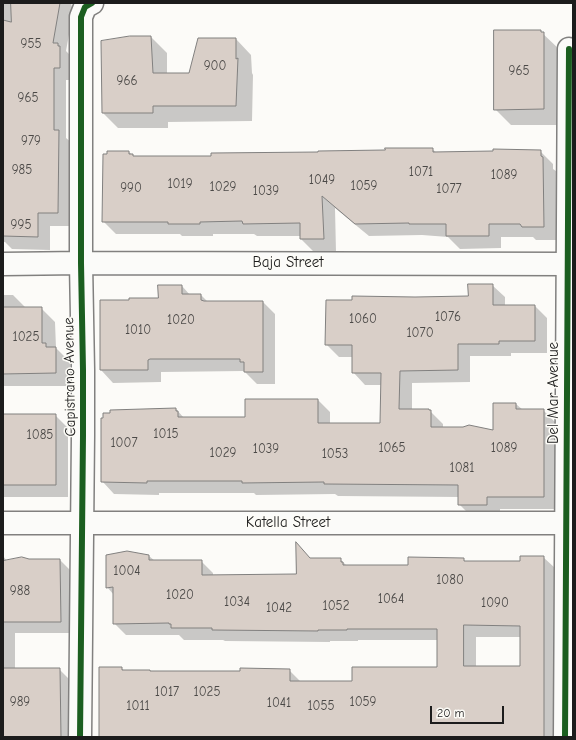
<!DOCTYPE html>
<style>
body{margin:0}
#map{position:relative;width:576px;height:740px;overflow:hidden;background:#fcfbf8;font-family:"Comic Neue",sans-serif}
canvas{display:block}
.frame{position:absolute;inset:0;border:4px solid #1c1c1c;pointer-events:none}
.scale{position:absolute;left:430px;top:706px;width:74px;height:18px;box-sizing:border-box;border:2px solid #1c1c1c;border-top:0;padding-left:5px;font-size:12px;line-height:14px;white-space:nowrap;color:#1c1c1c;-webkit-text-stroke:3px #fdfcf7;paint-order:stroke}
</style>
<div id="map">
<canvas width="576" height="740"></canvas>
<div class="frame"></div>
<div class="scale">20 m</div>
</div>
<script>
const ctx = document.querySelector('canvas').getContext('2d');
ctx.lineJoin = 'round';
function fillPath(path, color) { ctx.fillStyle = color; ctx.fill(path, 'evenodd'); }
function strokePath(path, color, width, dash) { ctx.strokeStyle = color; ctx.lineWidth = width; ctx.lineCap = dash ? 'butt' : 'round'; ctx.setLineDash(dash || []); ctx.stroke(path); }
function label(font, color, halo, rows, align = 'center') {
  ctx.font = font + ' "Comic Neue",sans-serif'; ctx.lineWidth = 3; ctx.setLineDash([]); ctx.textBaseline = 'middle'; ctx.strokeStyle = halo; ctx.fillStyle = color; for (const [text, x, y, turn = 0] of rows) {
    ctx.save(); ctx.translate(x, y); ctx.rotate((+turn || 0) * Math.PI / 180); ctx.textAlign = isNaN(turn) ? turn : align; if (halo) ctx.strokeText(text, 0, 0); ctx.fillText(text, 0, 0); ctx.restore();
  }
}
const shadow = new Path2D(`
 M3,3H71L73,12L66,51L71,56L72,80H66V138L72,143L71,226H50V250L12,249L5,242H3Z
 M540,31L559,49V125H511L495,109Z
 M151,37L167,53V74H190L236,39L251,55L252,73L253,75L252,121L168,122V128H118L103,113Z
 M432,149L437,153L540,151L553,164V169L556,171L557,240H536L533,237H501V248L460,249L448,237L422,235L369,236L335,208L336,252H314L301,239V236H257L254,234H213V236H182L180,234H116L103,221L129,152L135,157H212L319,153V152Z
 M492,285L505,297V306H535L547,318V353H511V356H470V382L412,383V410H429L443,424V428L494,431L516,404L523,410H543L556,423V509H500V517H472L459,504V497L338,496L335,494L256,495L254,493H159V495L114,494L102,481L176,409L184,418H246L318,400L330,412V424H381L382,385H365L353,372V357H339L326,344L469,297Z
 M182,286L190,295H201L208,302H263L275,314V384H257L244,371L161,372V382L113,383L101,370L159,299Z
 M3,295H13L26,308H41L55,322L56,348L70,362V386H3Z
 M55,415L68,428V497H3V428Z
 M3,556L7,561L60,560L71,571L72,633H15V669H59L71,681L72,737H3Z
 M149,556L155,561H201L213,573V576L297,575L311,559H340L347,566H409L463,559L466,562H521L543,557L555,568V737H100L121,668L125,671L241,672L289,670L301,682H353L438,668V640H358V641H330V642L225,641L223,640H184L179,635H126L114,623V595L107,587ZM476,637H521V667H476Z`);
const building = new Path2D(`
 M11,3H60L53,43H58V46H60V68H54V130H59L58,213H38V237L3,236V20L11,22Z
 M494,30H541V32H544V109L494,110Z
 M130,36H151L153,73H189L198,38H236V59L238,58L236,106H153V113H102L101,41Z
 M385,148H433V152L493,151V149L541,150V156L543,157L544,227H522L520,224H489V236H446V224H409V223L355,224L322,196L324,239H300V223L243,224L242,221L200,222V224H168V222H102L103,154H107V151H129V154H133V156H211V153L318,152V151L385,150Z
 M468,284H493V305H535V341H499V344H458V370L400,371L399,409H429V410H431V427H463L469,425L493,430V403H516V409H544V497H487V505H458V485L324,484V482L242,483V481H147V483L101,482V418H103V413H110V410L176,408V411H178V417H245V399H318V423H380L381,373H352V345H325L326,300H352V296L415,297L468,296Z
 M158,285H182V294H201V300L204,301H263V372H244V362H240V359H150L148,360V370H100V300H129V298H158Z
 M3,307H42V343H46V347H56V373L3,374Z
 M3,414H56V485H3Z
 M296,542L310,558H341V562H343V565H408V557L464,558V561H520V556H544V737H99V667H122V670H150V671H240V668L290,669V681H352V667H437V629H347V630H318V631L212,630V628H171V624H169V623L113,624V587L106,588V555L127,551L149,555V560H202V575L296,574ZM464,625L520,626V666H464Z
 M22,557L29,559H60L61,622H3V561Z
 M3,668H60L61,737H3Z`);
const minor = new Path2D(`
 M3,264L81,263L573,264
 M3,523H573
 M80,737L83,435V370L81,263V17L85,7L92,3
 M565,737L569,49`);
const cycleway = new Path2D(`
 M80,737L83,435V370L81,263V17L85,7L92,3
 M565,737L569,49`);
const numberNames = [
 ["955",31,44],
 ["900",215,66],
 ["965",519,71],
 ["966",127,81],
 ["965",28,98],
 ["979",31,141],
 ["985",22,170],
 ["1071",421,172],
 ["1089",504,175],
 ["1049",322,180],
 ["1019",180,184],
 ["1059",364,186],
 ["1029",223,187],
 ["990",131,188],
 ["1077",449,189],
 ["1039",266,191],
 ["995",21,225],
 ["1076",448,317],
 ["1060",363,319],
 ["1020",181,320],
 ["1010",138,330],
 ["1070",420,333],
 ["1025",26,337],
 ["1015",166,434],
 ["1085",40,435],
 ["1007",124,443],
 ["1065",392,448],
 ["1089",504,448],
 ["1039",266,449],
 ["1029",223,453],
 ["1053",335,454],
 ["1081",462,468],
 ["1004",127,571],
 ["1080",450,580],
 ["988",20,591],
 ["1020",180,595],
 ["1064",391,599],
 ["1034",237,602],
 ["1090",495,603],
 ["1052",336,606],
 ["1042",279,608],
 ["1017",167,692],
 ["1025",207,692],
 ["989",20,702],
 ["1059",363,702],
 ["1041",279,703],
 ["1011",138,706],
 ["1055",321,706]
];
const streetNames = [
 ["Baja Street",288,263],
 ["Capistrano Avenue",70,377,-91],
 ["Del Mar Avenue",554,393,-90],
 ["Katella Street",288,523]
];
fillPath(shadow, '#0003');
fillPath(building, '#d9cfc8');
strokePath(building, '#81807f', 1);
strokePath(minor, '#81807f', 25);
strokePath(minor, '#fbfbf9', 22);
strokePath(cycleway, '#1b5e20', 6);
label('13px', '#4b4947', null, numberNames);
label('15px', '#1c1c1c', '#fdfcf7', streetNames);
</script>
